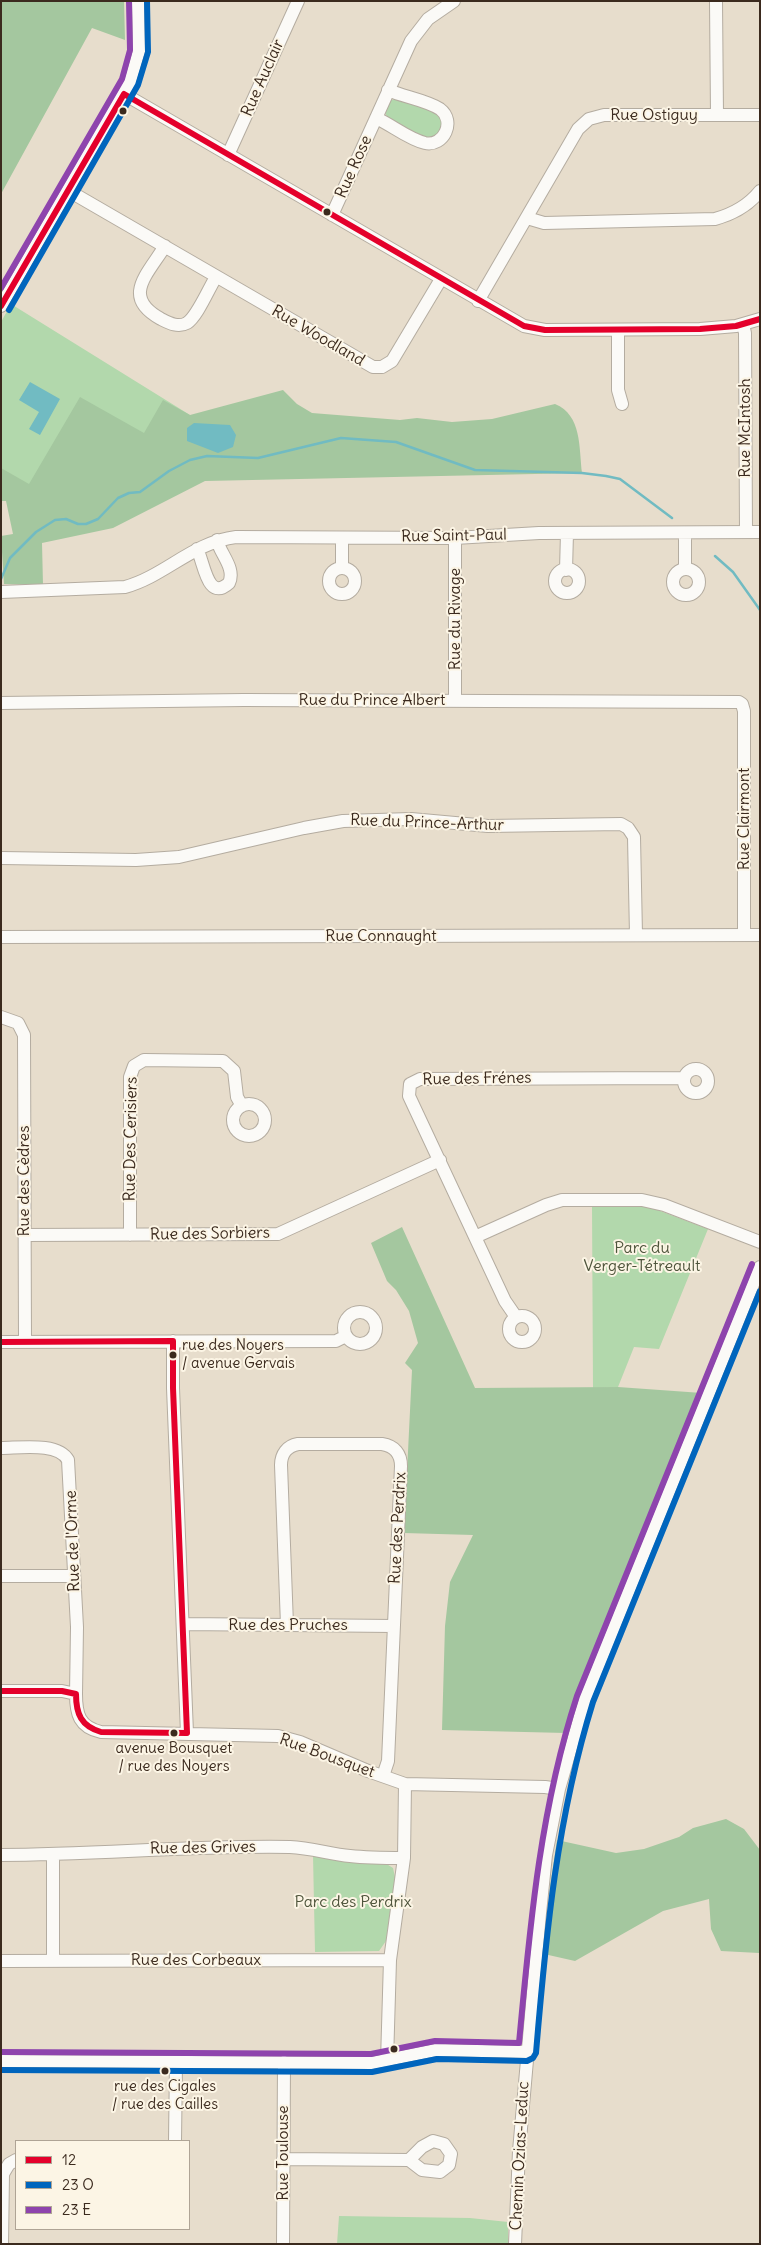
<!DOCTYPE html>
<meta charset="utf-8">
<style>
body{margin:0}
#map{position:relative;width:761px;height:2245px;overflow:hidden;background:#e7ddcc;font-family:Delius,sans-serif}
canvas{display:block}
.frame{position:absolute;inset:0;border:2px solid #3b2a1e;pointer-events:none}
.legend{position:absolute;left:15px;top:2140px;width:175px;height:90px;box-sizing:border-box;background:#fcf5e5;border:1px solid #afa495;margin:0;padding:6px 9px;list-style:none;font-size:15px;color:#3b2a1e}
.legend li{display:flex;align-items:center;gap:10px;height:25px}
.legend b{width:25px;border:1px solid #afa495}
</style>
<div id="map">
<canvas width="761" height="2245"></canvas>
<div class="frame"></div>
<ul class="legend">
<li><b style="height:6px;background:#e4002b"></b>12</li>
<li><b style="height:6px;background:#0065bd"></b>23 O</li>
<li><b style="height:6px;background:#8e44ad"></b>23 E</li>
</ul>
</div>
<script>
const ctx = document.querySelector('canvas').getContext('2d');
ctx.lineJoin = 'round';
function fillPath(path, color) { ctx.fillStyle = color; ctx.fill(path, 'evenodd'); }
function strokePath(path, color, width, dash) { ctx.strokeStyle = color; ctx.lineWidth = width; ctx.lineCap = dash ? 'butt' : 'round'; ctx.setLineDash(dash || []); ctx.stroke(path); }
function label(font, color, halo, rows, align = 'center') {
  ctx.font = font + ' Delius,sans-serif'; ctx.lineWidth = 4; ctx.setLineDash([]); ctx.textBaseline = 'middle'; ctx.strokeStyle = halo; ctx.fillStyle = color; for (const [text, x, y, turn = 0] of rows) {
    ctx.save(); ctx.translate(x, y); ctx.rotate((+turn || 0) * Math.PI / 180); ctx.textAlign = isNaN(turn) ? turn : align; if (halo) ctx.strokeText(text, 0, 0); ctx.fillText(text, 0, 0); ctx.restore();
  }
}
const green = new Path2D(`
 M396,99L433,110L443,119L438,137H421L387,117L385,112L391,100Z
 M11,304L190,415L41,495L1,470V322Z
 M592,1206H647L708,1229L659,1349L634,1347L618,1387L593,1388Z
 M313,1855L351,1863H385L393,1868L395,1877L386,1941L379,1951L315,1952Z
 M339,2216L470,2218L508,2222V2244H337Z`);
const forest = new Path2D(`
 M1,1H124L125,40L92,28L1,194Z
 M283,390L297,404L312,413L400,420L417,418L452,422L492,419L555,404C582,415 579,448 582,473L205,481L113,528L42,543L43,585L4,584L1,536L13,534L6,501H1V468L29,484L80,397L144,433L163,400L190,415Z
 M402,1227L475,1388L618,1387L702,1393L571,1717L566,1733L442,1730L445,1626L450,1582L473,1535L404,1533L412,1370L405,1363L418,1343L409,1311L396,1290L387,1281L371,1243Z
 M726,1819L744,1829L760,1850L759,1953L721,1951L711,1929L709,1899L663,1911L575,1961L544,1954L550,1887L557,1840L616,1853L644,1849L679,1837L693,1828Z`);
const water = new Path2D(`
 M30,382L60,399L40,435L29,429L39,412L19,400Z
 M194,423L230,425L236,435L233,447L218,453L187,441V428Z`);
const stream = new Path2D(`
 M715,556L733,572L760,610
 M1,579L10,558L36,532L55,520L66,519L78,524H86L98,519L118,498L129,493L140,492L169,471L190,460L207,456L258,458L341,438L396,442L475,470L582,473L606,476L620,479L672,518`);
const minor = new Path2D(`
 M716,1L717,115
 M124,94L524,326L545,330L700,329L736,326L760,319
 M376,118C392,125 408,139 425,143C444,147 456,121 440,109C426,100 404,97 388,90
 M228,155L298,1
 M69,191L373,367H382L392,361L441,279
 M332,215L411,41L428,19L454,1
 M527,218L544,223L715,219C733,214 748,206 760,191
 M165,246C147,275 121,297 161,319C169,323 178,328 187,323C197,317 209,288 216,277
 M478,301L578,129L589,119L604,115H760
 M1,306L130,82L139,51L138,1
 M743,324L745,333L746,532
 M618,330V390L622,404
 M197,549C204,561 207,603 229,583C236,568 220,554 217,540
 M342,568V538
 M685,568V533
 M329 581a13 13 0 1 1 26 0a13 13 0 1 1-26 0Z
 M673 582a13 13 0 1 1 26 0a13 13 0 1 1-26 0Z
 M555 581a12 12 0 1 1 24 0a12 12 0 1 1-24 0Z
 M566,570L567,533
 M1,592L125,587C165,576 193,542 236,537L455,538L539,533L760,532
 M455,700V538
 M1,703L244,700L739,702L742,704L744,711V935
 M1,858L136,860L179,857L304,828L343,821L411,819L488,826L621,824L628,828L634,837L636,935
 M1,937L760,935
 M1,1017L18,1023L24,1035L25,1342
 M684 1081a12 12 0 1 1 24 0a12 12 0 1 1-24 0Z
 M233 1120a16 16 0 1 1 32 0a16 16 0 1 1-32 0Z
 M24,1235L278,1234L440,1160
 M130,1235V1077L134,1066L144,1060L223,1061L234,1071L237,1097L242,1106
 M475,1237L546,1205L562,1200H642L664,1205L760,1242
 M344 1328a16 16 0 1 1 32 0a16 16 0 1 1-32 0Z
 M509 1329a13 13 0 1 1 26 0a13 13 0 1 1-26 0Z
 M516,1317L505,1301L409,1096L410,1084L420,1079L684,1078
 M173,1341V1388L187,1733
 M1,1342L336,1341L346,1336
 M1,1448C20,1448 58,1442 68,1460L77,1627L76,1694
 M1,1576H74
 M183,1624L394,1626
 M287,1625L281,1465C281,1454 287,1446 298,1444H382C395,1446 401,1454 401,1466L388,1761L383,1776
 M1,1691H62L76,1694C76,1714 79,1727 101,1732L278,1736L300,1742L368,1771L405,1784L545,1787L559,1789
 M1,1855C98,1855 194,1845 290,1847C311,1848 330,1854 350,1856C368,1858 386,1858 404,1858
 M53,1960V1855
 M1,1961L390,1960
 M1,2061L372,2063L436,2050L527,2052
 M387,2061L390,1960L404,1858L405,1784
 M175,2141L176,2062
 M433,2141L444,2144L451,2154L449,2165L440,2172L422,2170L409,2160L422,2147Z
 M283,2159L409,2160
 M2,2244L3,2174L9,2164L16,2160
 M283,2244L284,2062
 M515,2244L519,2151L540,1913L546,1855L559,1789L585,1699L760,1267`);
const bus1 = new Path2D(`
 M1,306L124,94L524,326L545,330L700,329L736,326L760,319
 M1,1342L173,1341V1388L187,1733L101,1732C81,1726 76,1714 76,1694L62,1691H1`);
const bus2 = new Path2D(`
 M9,310L138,85L148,52L147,1
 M1,2070L372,2072L437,2059L527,2061L533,2058L536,2053C546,1933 557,1818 593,1702L760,1291`);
const bus3 = new Path2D(`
 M1,288L122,79L130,50L129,1
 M1,2052L371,2054L435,2041L519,2043C530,1925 540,1809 577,1696L752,1264`);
const markers = [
 [123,111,4.5,"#3b2a1e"],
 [327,212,4.5,"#3b2a1e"],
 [173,1355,4.5,"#3b2a1e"],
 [174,1733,4.5,"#3b2a1e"],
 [394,2049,4.5,"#3b2a1e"],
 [165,2071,4.5,"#3b2a1e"]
];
const busNames = [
 ["rue des Noyers",182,1346,"left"],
 ["/ avenue Gervais",182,1364,"left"],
 ["avenue Bousquet",174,1749],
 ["/ rue des Noyers",174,1767],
 ["rue des Cigales",165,2087],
 ["/ rue des Cailles",165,2105]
];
const streetNames = [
 ["Rue Auclair",263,78,-66],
 ["Rue Ostiguy",654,115],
 ["Rue Rose",354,167,-66],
 ["Rue Woodland",318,336,30],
 ["Rue McIntosh",745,428,-90],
 ["Rue Saint-Paul",454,536,-1],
 ["Rue du Rivage",455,619,-90],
 ["Rue du Prince Albert",372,700],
 ["Rue Clairmont",744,819,-90],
 ["Rue du Prince-Arthur",427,823,2],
 ["Rue Connaught",381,936],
 ["Rue des Frénes",477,1079,-1],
 ["Rue Des Cerisiers",131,1139,-89],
 ["Rue des Cèdres",24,1181,-90],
 ["Rue des Sorbiers",210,1234,-1],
 ["Rue des Perdrix",398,1528,-87],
 ["Rue de l'Orme",73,1541,-92],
 ["Rue des Pruches",288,1625],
 ["Rue Bousquet",327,1756,20],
 ["Rue des Grives",203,1848,-1],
 ["Rue des Corbeaux",196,1960],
 ["Rue Toulouse",283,2153,-90],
 ["Chemin Ozias-Leduc",520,2156,-87]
];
const parkNames = [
 ["Parc du",642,1248],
 ["Verger-Tétreault",642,1266],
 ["Parc des Perdrix",353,1902]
];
fillPath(green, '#b2d8ac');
fillPath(forest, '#a4c79f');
fillPath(water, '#71bbc2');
strokePath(stream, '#71bbc2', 2.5);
strokePath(minor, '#b4aca0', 14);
strokePath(minor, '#fbfaf7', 12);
strokePath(bus1, '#e4002b', 6);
strokePath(bus2, '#0065bd', 6);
strokePath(bus3, '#8e44ad', 6);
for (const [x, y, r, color] of markers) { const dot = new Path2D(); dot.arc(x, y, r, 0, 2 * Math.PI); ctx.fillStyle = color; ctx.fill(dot); strokePath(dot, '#fcf5e5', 2); }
label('15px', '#3b2a1e', '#fcf5e5', busNames);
label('16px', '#3b2a1e', '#fcf5e5', streetNames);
label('16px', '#4e543b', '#fcf5e5', parkNames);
</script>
